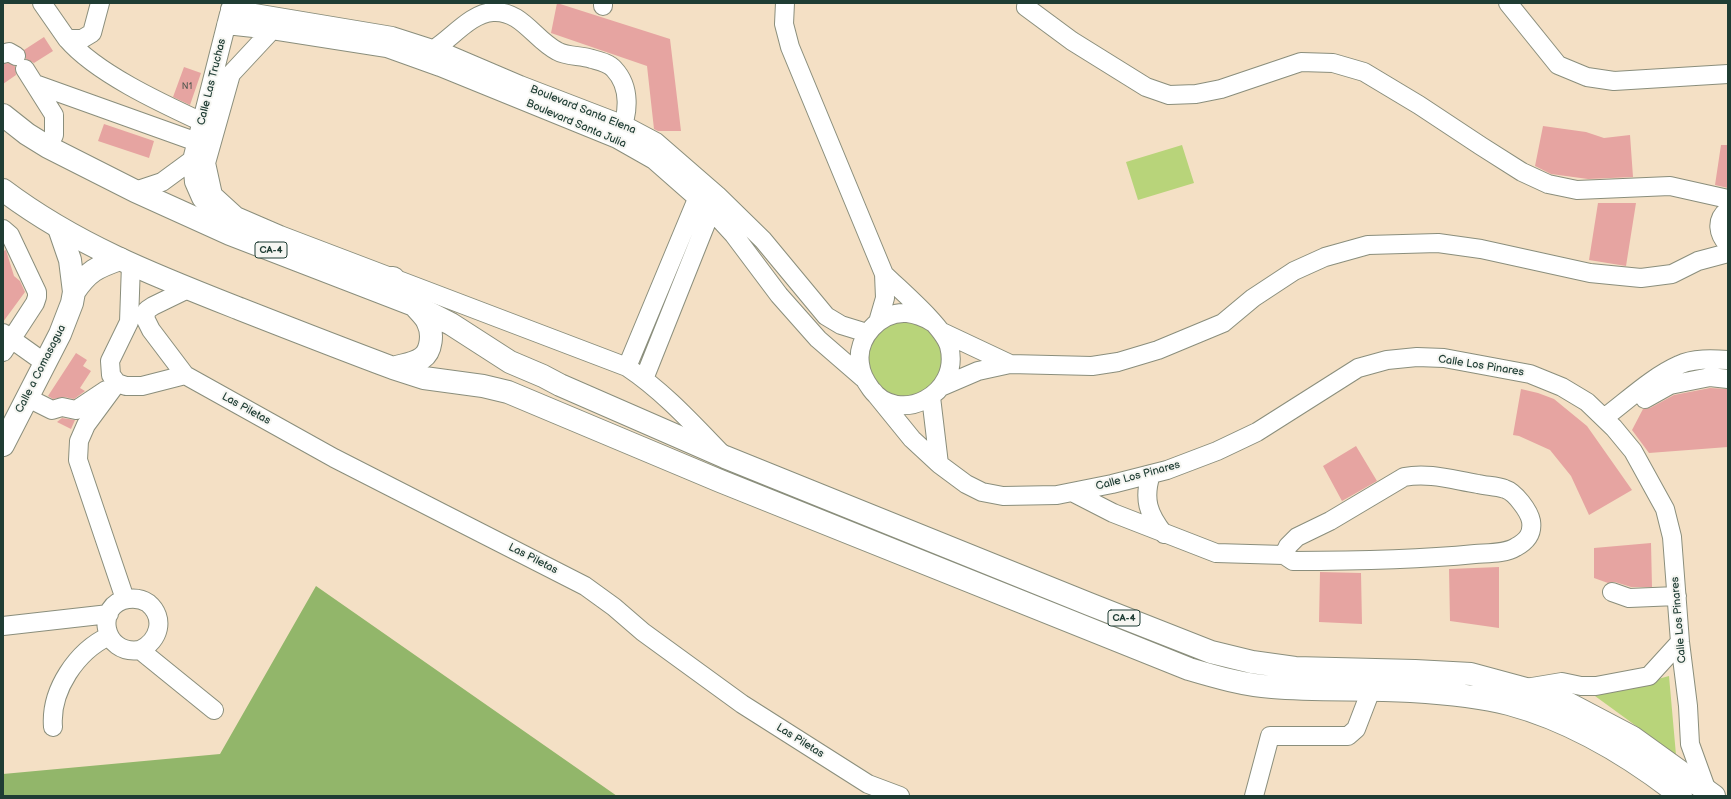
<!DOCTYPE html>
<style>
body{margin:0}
#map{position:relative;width:1731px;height:799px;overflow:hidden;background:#f4e0c5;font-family:"Balsamiq Sans",sans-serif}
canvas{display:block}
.frame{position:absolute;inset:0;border:4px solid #1f3d34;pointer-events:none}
</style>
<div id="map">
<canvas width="1731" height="799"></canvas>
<div class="frame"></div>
</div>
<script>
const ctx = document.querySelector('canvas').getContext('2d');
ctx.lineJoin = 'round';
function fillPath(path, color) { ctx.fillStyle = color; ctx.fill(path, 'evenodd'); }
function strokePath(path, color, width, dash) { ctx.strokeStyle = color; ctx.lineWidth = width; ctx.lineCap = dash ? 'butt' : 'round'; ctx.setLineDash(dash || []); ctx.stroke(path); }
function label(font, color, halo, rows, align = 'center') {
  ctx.font = font + ' "Balsamiq Sans",sans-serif'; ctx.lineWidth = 4; ctx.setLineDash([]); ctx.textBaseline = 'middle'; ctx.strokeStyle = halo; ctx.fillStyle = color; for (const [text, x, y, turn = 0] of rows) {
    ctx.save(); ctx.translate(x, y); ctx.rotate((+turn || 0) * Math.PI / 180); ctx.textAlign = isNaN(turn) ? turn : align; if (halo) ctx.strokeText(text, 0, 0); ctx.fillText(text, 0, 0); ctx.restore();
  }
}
const green = new Path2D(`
 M1182,145L1194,183L1138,200L1126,162Z
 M900,319L923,323L940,339L942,373L927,392L902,398L890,394L879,387L867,365V352L879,330Z
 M1669,676L1676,755L1595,696Z`);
const forest = new Path2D(`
 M316,586L617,796H3V774L220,754Z`);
const building = new Path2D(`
 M557,3L670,39L681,131H658L654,129L647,66L551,33Z
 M44,37L53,51L34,63L26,59L24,50Z
 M8,63L15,66L16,75L3,84V64Z
 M184,67L201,73L190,105L173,97Z
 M104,124L154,141L149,158L98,141Z
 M1543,126L1586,132L1604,138L1630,135L1633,177L1588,179L1551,174L1535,166Z
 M1721,145H1728V188L1715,185Z
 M1598,203H1636L1626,266L1589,260Z
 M6,250L14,276L20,281L25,292L3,322V251Z
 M76,353L87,360L83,366L91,371L80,388L85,391L74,399L64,397L53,399L48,396Z
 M1710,388L1728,389V447L1649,453L1632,430L1643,409L1650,408L1674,395Z
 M1521,389L1538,393L1554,399L1587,426L1632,490L1589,515L1571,476L1550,450L1519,436L1513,435Z
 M62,418L75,420L71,429L57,422Z
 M1356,446L1377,481L1342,501L1323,466Z
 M1651,543L1652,587H1631L1615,582L1608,583L1594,578V548Z
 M1499,567V628L1450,621L1449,569Z
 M1320,572L1361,573L1362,624L1319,622Z`);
const minor = new Path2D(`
 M42,3L67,39H82L92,33L100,3
 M785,3L784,24L790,47L884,274L885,298L878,322
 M1027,3L1026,7L1072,41L1146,87L1169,95L1196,94L1221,89L1301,62L1333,63L1364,72L1419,105L1481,146L1522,172L1548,184L1577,190L1670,186L1728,199
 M1508,3L1558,65L1587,77L1614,81L1728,74
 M603,6V3
 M230,9L392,36L445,53L520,85L624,125L656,142L717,195L763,240L826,316L841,325L867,333
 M229,14L192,160L194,182L201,198L230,234
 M226,25L272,30L387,48L440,67L617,139L654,160L712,211L734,235L779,295L818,339L863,378
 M272,30L231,74L206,163L213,195L236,216L280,235L627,367C663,391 692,423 722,454
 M67,39C96,73 161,103 202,122
 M434,49C452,38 471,13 493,12C521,10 535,40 557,51C567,57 581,55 592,59C599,61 609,63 614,69C631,87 629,114 619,135
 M3,54L9,52L16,56
 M25,69L54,115V135L48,147
 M35,84L197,142
 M135,191L162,182L192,160
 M1728,210C1715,220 1718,234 1728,245
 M3,229L10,235L37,292V297L35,303L3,352
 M131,264L129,322L110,361L111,375L117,383L126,386H142L185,375
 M884,274C900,290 943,326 949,346C962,395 898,426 871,389C865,381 861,374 860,364C856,338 880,311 907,313C917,314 924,317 932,322
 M188,289L153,306L147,310L145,318L151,330L185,375L334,458L585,586L614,607L643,632L742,704L868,784L900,796
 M942,332L1010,364
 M3,333L45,363
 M627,367L702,187
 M644,379L715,201
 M117,383L86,425L79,441L78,460L125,599
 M943,386L978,371L1010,364L1092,366L1118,362L1158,350L1223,323L1253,298L1294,271L1325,257L1368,245L1438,243L1481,249L1590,273L1641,278L1672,274L1698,261L1728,253
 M873,391L912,439L939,464L966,484L982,492L1003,496L1057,495L1112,484L1167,470L1217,451L1257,432L1358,368L1387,360L1417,357L1444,358L1530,374L1562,387L1587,402L1614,428L1633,451L1665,509L1672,537L1680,642L1688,706L1690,744L1707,791
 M931,397L939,464
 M28,398L52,410L62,407L76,410L106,390
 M1645,399L1670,385L1710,377L1728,379
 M1604,418C1628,400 1652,377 1679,365C1693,358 1713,359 1728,360
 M1151,474C1143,499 1148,514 1164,534
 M1072,492L1113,513L1216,553L1284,555L1293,561C1354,561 1414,560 1475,554C1487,553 1505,554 1516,547C1527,541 1533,534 1531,521C1529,511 1515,492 1505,489C1497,486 1487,486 1478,484C1453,480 1429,472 1404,477L1330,521L1297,537L1288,546L1284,555
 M1612,592L1629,598L1677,596
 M3,626L109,614
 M140,650C159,641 166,618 148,603C142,599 135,598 128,599C94,604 102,656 140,650L214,710
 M1526,688L1562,682L1581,686H1596L1649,676L1680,642
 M53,727C50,690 77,651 109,636
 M1254,796L1270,736H1348L1356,729L1371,690`);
const major = new Path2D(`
 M74,292C88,271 97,267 120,259
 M3,445L60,334L72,303L74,292L70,260L59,228`);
const highway = new Path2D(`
 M3,115L27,134L48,147L135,191L230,234L414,305L451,324L510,362L543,376L560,385L725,457L1089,604L1211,652L1252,662L1295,668L1415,671L1471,674L1556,697L1632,737L1714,796
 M3,190C76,245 156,276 240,309C291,329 342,349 393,368L424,378L483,386L508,392L720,481L1189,669C1216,677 1244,685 1272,687C1318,691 1364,688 1411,691C1443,693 1478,696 1509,704C1572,721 1630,756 1681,796
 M357,281L393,278
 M393,368C402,365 414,364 422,358C432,351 433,333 428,323C426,317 419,311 415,306`);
const numberNames = [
 ["N1",187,87]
];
const shields = [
 [271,250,32],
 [1124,618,32]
];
const shieldNames = [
 ["CA-4",271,250],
 ["CA-4",1124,618]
];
const streetNames = [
 ["Calle Las Truchas",212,82,-76],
 ["Boulevard Santa Elena",583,110,22],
 ["Boulevard Santa Julia",576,124,23],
 ["Calle Los Pinares",1481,366,9],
 ["Calle a Comasagua",41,369,-63],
 ["Las Piletas",246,409,29],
 ["Calle Los Pinares",1138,476,-15],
 ["Las Piletas",533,559,27],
 ["Calle Los Pinares",1679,620,-95],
 ["Las Piletas",800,741,32]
];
fillPath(green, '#b8d47a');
fillPath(forest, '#92b66a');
fillPath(building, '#e6a4a1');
strokePath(minor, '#8a8e7c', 20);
strokePath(major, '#8a8e7c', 24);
strokePath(highway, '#8a8e7c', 24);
strokePath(minor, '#fff', 18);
strokePath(major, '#fff', 22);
strokePath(highway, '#fff', 22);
label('9px', '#51574f', null, numberNames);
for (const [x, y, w] of shields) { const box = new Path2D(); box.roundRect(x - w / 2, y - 8, w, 16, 3); ctx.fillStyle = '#f6f6f2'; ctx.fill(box); strokePath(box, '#1f3d34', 1); }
label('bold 10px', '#1f3d34', null, shieldNames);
label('11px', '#1f3d34', '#f6f6f2', streetNames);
</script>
